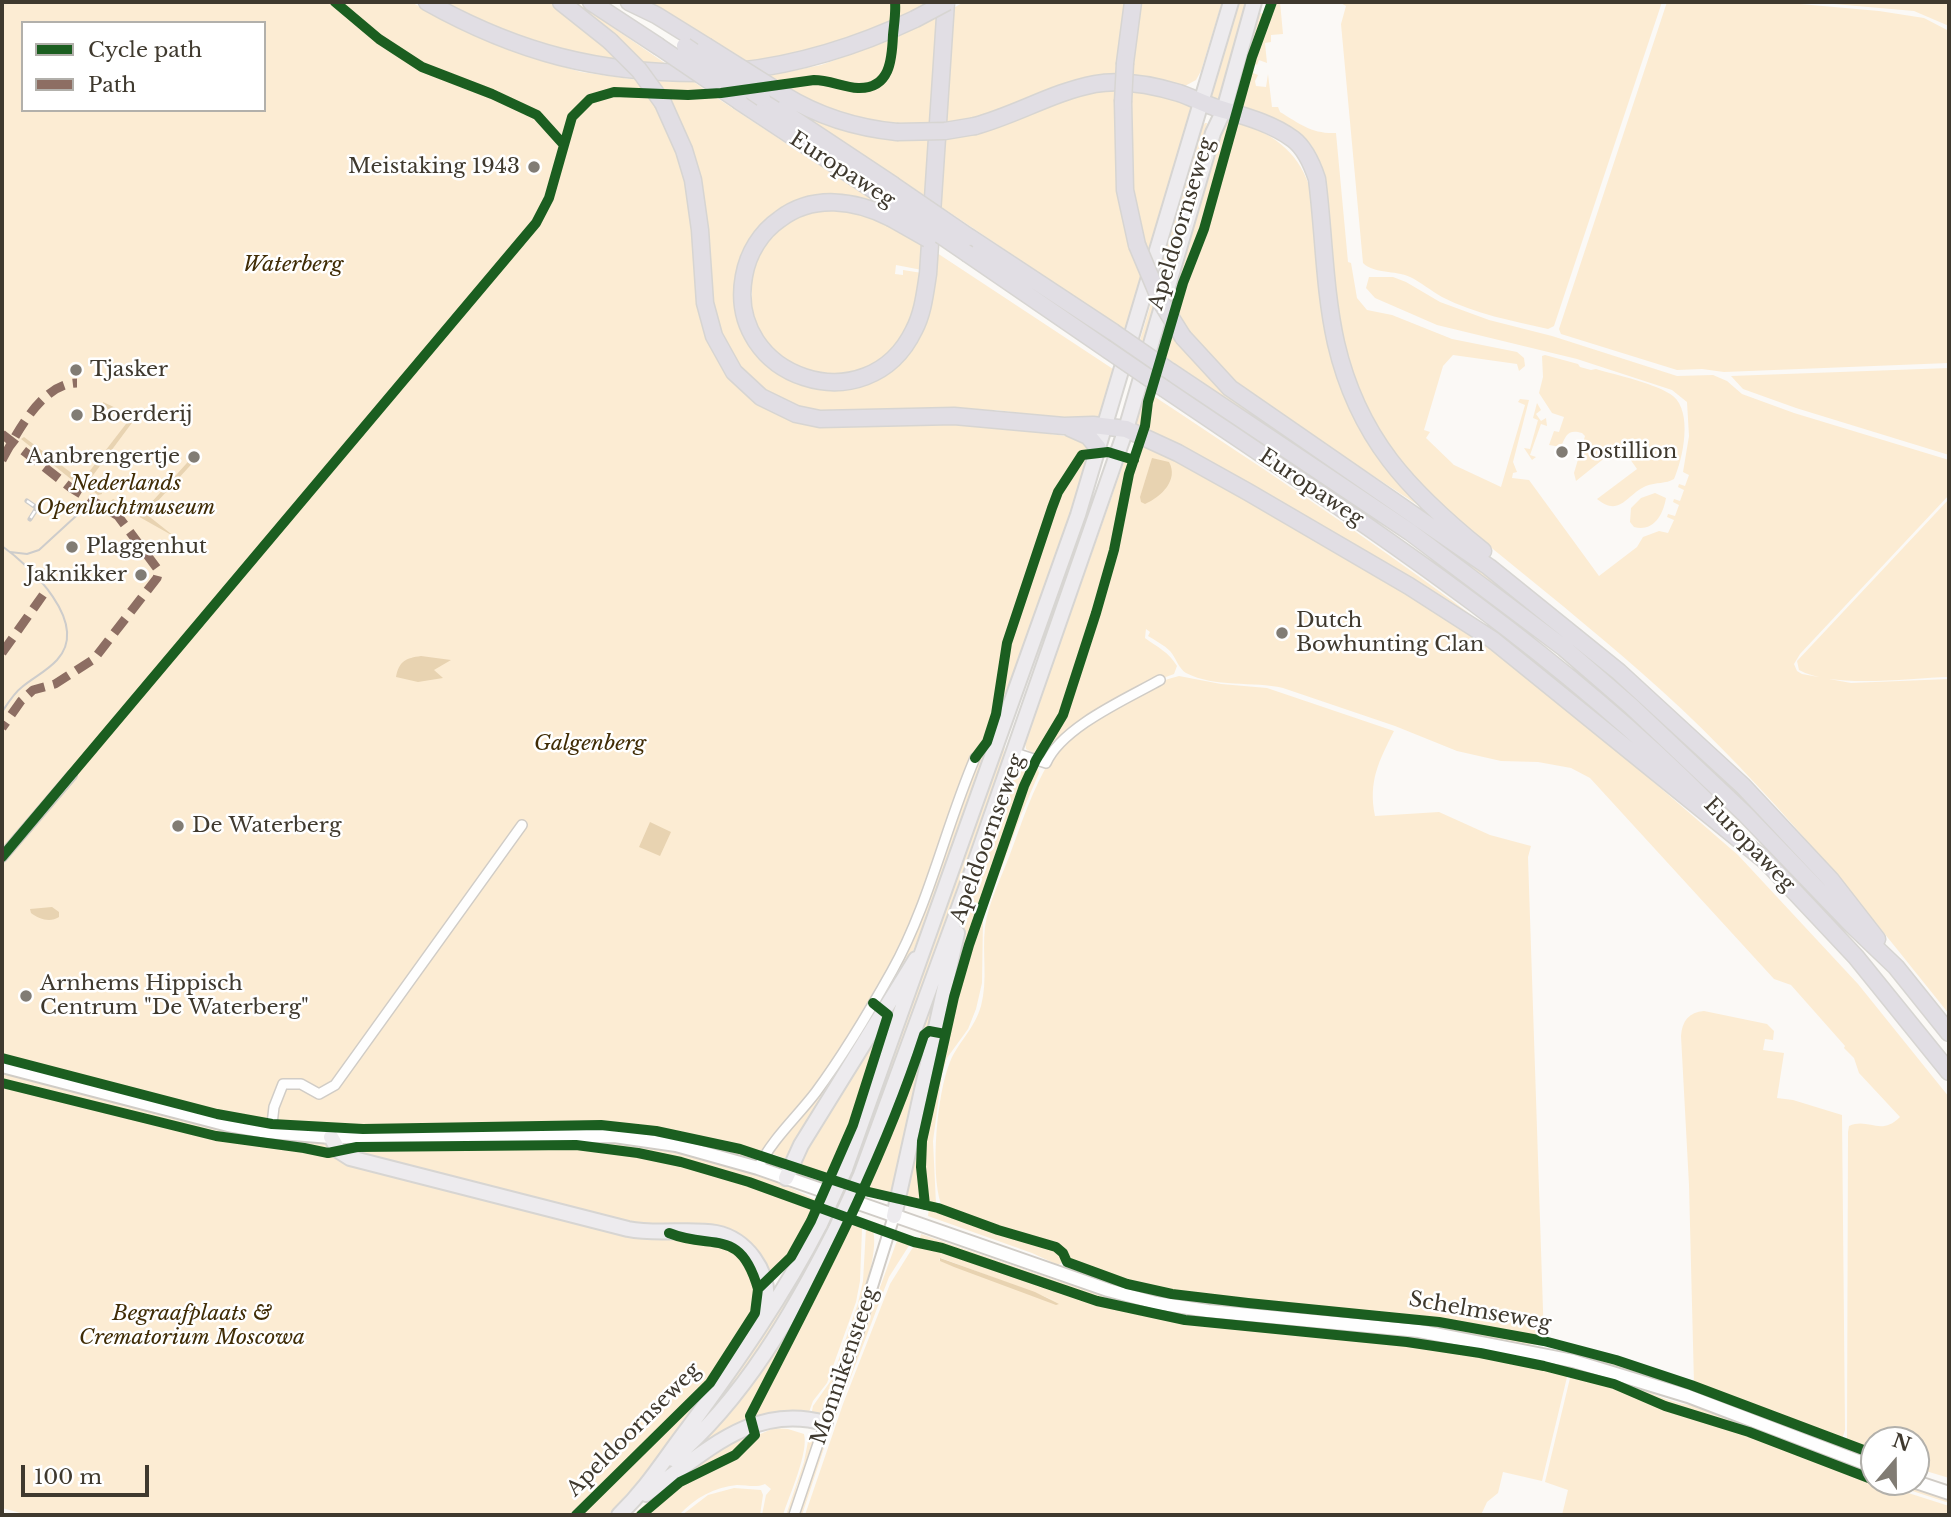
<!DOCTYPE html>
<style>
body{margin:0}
#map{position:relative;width:1951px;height:1517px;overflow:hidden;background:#fbf9f6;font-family:"Libre Baskerville",serif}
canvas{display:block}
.frame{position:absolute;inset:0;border:4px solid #3f392e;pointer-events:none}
.legend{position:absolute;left:21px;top:21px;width:245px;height:91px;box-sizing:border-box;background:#fff;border:2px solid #b2b0ab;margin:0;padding:9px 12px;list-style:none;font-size:21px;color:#3f392e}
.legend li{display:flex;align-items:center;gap:14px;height:35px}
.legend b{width:35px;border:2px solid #b2b0ab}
.north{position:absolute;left:1860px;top:1426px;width:70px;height:70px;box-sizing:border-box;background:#fff;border:2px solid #b2b0ab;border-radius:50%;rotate:20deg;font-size:19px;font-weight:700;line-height:28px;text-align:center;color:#3f392e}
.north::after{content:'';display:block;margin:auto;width:24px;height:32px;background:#817c74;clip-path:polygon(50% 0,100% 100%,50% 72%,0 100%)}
.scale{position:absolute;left:21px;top:1465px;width:128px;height:32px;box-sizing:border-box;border:4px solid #3f392e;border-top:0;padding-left:9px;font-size:21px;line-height:24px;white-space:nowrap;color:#3f392e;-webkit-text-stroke:5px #fff;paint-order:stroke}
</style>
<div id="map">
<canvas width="1951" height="1517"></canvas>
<div class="frame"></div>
<ul class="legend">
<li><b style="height:9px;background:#1b5e20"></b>Cycle path</li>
<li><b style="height:9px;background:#8d6e63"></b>Path</li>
</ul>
<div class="north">N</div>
<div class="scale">100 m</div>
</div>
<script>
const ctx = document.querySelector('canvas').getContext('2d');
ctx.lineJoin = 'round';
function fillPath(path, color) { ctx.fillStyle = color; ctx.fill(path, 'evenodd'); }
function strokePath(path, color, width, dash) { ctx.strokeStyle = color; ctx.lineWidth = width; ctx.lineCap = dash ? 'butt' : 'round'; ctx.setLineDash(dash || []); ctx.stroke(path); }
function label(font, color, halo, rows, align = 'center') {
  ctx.font = font + ' "Libre Baskerville",serif'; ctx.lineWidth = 5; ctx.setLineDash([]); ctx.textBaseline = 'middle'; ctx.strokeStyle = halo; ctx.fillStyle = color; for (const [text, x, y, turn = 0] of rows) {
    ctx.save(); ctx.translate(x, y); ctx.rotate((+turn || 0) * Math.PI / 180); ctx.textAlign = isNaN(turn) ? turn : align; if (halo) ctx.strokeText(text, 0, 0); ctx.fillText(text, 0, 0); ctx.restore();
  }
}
const green = new Path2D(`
 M2,2H411L473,35L523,55L581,72L638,80L646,91C631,91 612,87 597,93C559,106 558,184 538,217L395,391L540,219C562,184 560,103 606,95C620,93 636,95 650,96L662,114L688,181L703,319L770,408L957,422L1074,437C1079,439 1085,441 1088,447C1092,456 1080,490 1077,502L961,833C940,877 927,924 905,968L786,1159L771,1153L773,1148L815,1088L763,1151L759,1152L656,1129L602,1123L336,1127L277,1123L269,1120L267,1122L218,1113L75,1075V1072L70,1071L69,1074L2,1056V861L323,478L320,476L2,853ZM23,23H264V110H23Z
 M438,2H551L623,64L527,42Z
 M566,2H576L672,68L641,65Z
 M646,2H893L894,15L897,13V2H935L854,40L746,64Z
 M964,2H1129L1120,76L995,115L942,125L950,10Z
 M1138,2H1222L1201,71L1196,80L1183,87L1133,77L1132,61Z
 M1236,2H1250L1223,105L1208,98Z
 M1275,2H1280L1283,34L1271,35V42L1265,43L1267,63L1259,60L1257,65L1252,63Z
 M1339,2H1662L1554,326L1548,329C1513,321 1475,314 1442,297C1431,291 1421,282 1410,277C1395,270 1374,274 1363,263L1341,24L1346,6Z
 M1667,2H1778L1879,11L1924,18L1949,31V363L1724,372L1702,369L1677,370L1561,334L1559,329Z
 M1811,2H1949V26L1914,11Z
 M1260,13L1266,15L1236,99C1228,81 1254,33 1260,13Z
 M940,16L932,126L883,124L829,110L782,87C795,85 808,81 821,82C832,83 842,88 854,90C890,95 893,65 895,38Z
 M891,40C889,67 885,89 852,85C841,83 831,78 820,78C799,77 786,87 767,76L821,65Z
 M1250,69L1254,70L1253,73L1258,75L1255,81L1256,86L1266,87L1268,74L1272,107H1278L1280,112C1300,124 1312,134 1336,133L1348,262L1351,263L1357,298L1367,310L1392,315L1452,339L1517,352L1524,358L1525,366L1519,371L1517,364L1453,355L1443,366L1424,430L1430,432L1426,438L1454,465L1501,487L1525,405L1518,402L1520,399L1529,400L1513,462L1517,472L1513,473L1512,478L1529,480L1599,576L1637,547L1643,537L1659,531L1668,533L1674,520L1667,517L1668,514L1675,516L1679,505L1673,502L1674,499L1680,501L1684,490L1678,487L1679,484L1685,486L1689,475L1683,472L1689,436L1687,402L1672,390L1577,359L1437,325L1375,298L1366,288L1369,277H1393L1406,282L1440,302L1489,320L1552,336L1677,376L1713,375L1727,381L1742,394L1794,413L1949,460V495L1800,654L1794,664L1797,671L1802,674L1851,683L1949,679V1014C1859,901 1769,788 1662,691C1611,645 1557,601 1504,558C1467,528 1431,501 1400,463C1394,455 1386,447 1380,438C1333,360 1334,270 1326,181C1317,145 1305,131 1270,118C1260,113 1249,110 1240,104Z
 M655,81L694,82L708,92H662Z
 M1119,87L1144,278L1128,332L937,204L941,136L1063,98Z
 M1132,88L1195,106L1149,260L1135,212L1128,130Z
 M714,96L880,205L839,198L757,234L743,325L818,386L900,358L934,251L1116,371L1101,423L996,410L831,414L785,404L744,376L714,322L703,213L664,97Z
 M783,101L931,137L928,198Z
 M1224,118L1230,120L1221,162L1195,249L1173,309L1169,303Z
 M1235,121C1270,132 1297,150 1309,185L1340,376L1430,513L1259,401C1227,376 1200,348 1176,314L1200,250L1228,153Z
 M1205,123H1207L1205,135L1163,292L1157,280L1170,223L1199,130Z
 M832,208L875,217L924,245L922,270L896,265L895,274L903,275V270L922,273L911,323L898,345L876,364L842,376L793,367L764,342L752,318V265L766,239L798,214Z
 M1153,296L1159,308L1148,345L1140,340Z
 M1172,329L1184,345L1574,641L1680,738L1572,645L1460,558L1164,356Z
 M1545,355L1578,364L1580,367L1591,370L1596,369C1616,375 1658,384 1673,396C1693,412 1683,459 1674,479C1666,484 1656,482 1646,486C1627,494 1620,518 1597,499L1637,469L1623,449L1617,448L1576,481L1574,473L1585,436L1582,433C1568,429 1566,435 1561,447L1549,445L1554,431L1559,432L1564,417L1552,413L1539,393L1543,377L1542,356Z
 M1949,368V455L1796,408L1743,389L1731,376Z
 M1144,389L1148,392L1141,431L1132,427Z
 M1152,395C1300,493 1448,590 1584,704L1545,675L1145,434Z
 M1537,403L1541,410L1536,414L1541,421L1546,418L1547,426L1541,424L1530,455L1536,457L1532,460L1524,448L1530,449L1538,420L1533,418Z
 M1148,442L1448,616L1524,670L1738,855L1858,984L1949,1097V1478L1916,1468V1440H1874V1453L1849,1443L1847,1440L1848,1132L1849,1126C1869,1117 1880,1137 1900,1117L1859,1073L1854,1058L1844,1048L1845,1046L1791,985L1774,979L1590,778L1571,768L1538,762L1501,761L1457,751L1395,726L1283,688C1253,681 1215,688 1186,673C1179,669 1176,658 1170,651C1164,645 1156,641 1148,636L1150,632L1146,629L1145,638C1157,647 1169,652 1177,666L1174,674C1126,690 1086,726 1046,756H1042L1065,715L1098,614L1116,550L1136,458L1141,444Z
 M1125,459L1131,462L1112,549L1094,613L1072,677L1064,706L1036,755L1026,749L1025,743Z
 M1655,493L1666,498C1663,515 1654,532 1634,527L1630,522L1631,508L1641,498Z
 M1949,499V677C1910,678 1833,689 1799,670L1797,661Z
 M1179,676L1221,684L1267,688L1394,731C1379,761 1368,781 1375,816L1439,812L1490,835L1531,846L1528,857L1544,1340L1439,1320L1195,1296L1127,1283L1074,1263L1057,1244L1017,1233L949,1210L941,1204C930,1172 937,1093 950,1062C958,1042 974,1030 981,1006C988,980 982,954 985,927C988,904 1001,878 1009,857C1021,825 1033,787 1051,759C1071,726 1142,685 1179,676Z
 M1002,745L1005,746L1001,771L872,1133L852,1181L846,1179Z
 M1032,761L967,944L943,1030L940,1031L968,906L1017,765Z
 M1037,764L1039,773L1021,815L983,918L982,983L976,1009L968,1029L947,1058L942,1074L933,1141L936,1204L927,1203L926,1200L922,1167L924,1142L951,1015L971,946L1026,786Z
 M953,931L931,1030L923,1034L867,1177Z
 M1704,1011L1767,1024L1774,1031L1773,1040L1765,1039L1763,1050L1784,1053L1777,1098L1793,1100L1842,1115L1845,1430L1842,1440L1694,1384L1689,1185L1681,1036C1682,1021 1689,1012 1704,1011Z
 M886,1017L859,1104L830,1175L798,1163Z
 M930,1033L894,1194L867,1188L925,1036Z
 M941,1037L920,1141L919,1167L922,1200L904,1196Z
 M2,1071L261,1136V1141L216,1134L2,1082Z
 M2,1085L202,1134L260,1143V1146L263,1144L337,1155L681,1239L719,1243L728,1247L743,1259L755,1283L756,1299L754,1312L702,1389L573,1515H28L2,1508Z
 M601,1126L656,1133L713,1144L758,1156L755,1159L682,1140L601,1129L348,1132L281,1128L280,1127L354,1130Z
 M266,1138L328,1144L332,1152L265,1141Z
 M349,1142H602C677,1150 751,1166 818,1201L816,1205C758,1184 699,1162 638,1151C545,1135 449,1144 355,1145L343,1148V1145Z
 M549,1146C642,1149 727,1178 815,1208L790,1256L768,1279L745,1243L652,1230L346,1150L368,1147Z
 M929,1208L997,1233L1055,1250L1060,1254L1063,1262L1058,1265L1032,1253L928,1216Z
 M851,1223L861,1227L862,1229L860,1281L856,1302L827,1383L813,1401L808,1415L752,1421L751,1418Z
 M824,1226L831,1229C795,1298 753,1361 704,1422L703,1420L760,1338Z
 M866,1228L873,1231C882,1261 838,1374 826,1408L819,1415L811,1416L813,1406L832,1379L858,1303L863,1281Z
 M842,1232L749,1413L748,1422L673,1471L707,1434Z
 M921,1234L1055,1280L1140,1304L1413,1335L1565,1363L1568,1368V1370C1505,1356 1443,1343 1379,1337C1306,1330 1231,1327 1158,1314C1075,1298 1000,1260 919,1241Z
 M898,1238L911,1242L910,1244L889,1277L828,1437L825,1438Z
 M915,1244L942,1250L1075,1296L1155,1316L1223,1326L1433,1347L1519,1362L1568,1373L1542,1481L1503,1472L1498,1493L1487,1502L1481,1515H805L843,1404L890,1284ZM941,1258L1059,1302L939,1260Z
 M1070,1265C1088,1272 1106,1279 1125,1285C1207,1310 1302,1308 1388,1317C1490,1328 1590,1351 1687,1385L1683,1389C1659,1382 1634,1375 1610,1366C1583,1356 1557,1342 1527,1345L1437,1329L1246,1310L1170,1300L1125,1290L1072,1271Z
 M762,1290L756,1321L672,1443L608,1515H577L711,1384L757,1314Z
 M1576,1366C1590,1370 1606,1372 1619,1378C1644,1389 1673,1406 1701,1406L1874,1472V1478L1749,1430L1674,1408L1615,1383L1572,1371Z
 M1571,1374L1628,1391L1673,1410L1748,1433L1874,1482L1949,1506V1515H1562L1568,1490L1545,1482Z
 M1694,1387L1840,1444L1837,1448L1693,1393Z
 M751,1428V1435L734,1453L686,1476L662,1493L638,1515H633L660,1491Z
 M774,1428L788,1429L804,1434C809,1452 789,1496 783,1515H762L766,1495L771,1489L765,1484C756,1488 747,1485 737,1485C714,1487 695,1498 679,1515H643L681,1483L703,1471L736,1456L756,1436Z
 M809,1436L816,1438L797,1486L790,1515H786L804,1462Z
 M824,1441L826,1442L802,1515H798Z
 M1885,1482H1902L1949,1497V1503Z
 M734,1488L761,1490L763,1495L760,1515H682L708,1495Z`);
const water = new Path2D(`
 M103,402L133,416L134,420L88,482L89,484L101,489L102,494L98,495L89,488L77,484L21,439L24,437L82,481L129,420L103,406Z
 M195,454L198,457L146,514L175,537L111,501L113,499L141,514Z
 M1152,458L1169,462C1179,480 1161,497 1145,504L1141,502L1140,497Z
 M421,656L451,660L434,670L443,678L418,682L396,677C399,661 406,658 421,656Z
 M650,822L671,832L660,856L639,847Z
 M52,907L59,912V917C50,923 39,919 31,913L30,909Z
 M940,1258L1035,1292L1059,1304L1056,1305L954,1267L940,1261Z`);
const minor = new Path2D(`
 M1012,752L1046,763C1062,727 1126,699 1160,680
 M2,857L72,775
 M267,1132L272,1124L274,1107L283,1084H301L319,1094L335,1085L522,825
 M758,1168C772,1139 797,1117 816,1092C844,1054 869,1012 892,971C929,905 945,828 975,758
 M794,1515L825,1423`);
const tertiary = new Path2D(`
 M825,1423L855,1341L894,1216`);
const secondary = new Path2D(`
 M2,1066L228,1125L267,1132L331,1137L614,1136L676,1145L758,1168L1108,1290L1156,1303L1208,1311L1419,1331L1573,1361L1688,1396L1874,1467
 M1916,1482L1949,1493`);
const primary = new Path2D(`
 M331,1137L339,1151L350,1158L628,1229C658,1235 689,1228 716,1233C746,1239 770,1271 766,1303C764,1313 759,1324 755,1334
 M845,1169L1078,515L1231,2
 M861,1175L968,883L1126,429L1213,133L1224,110L1254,2
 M786,1178L801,1145L916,959
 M894,1216L957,933
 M673,1459C744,1399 794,1311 836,1229
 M646,1494C702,1456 751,1402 825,1423
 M619,1515C648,1487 665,1458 689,1427C737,1362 783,1296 820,1224`);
const motorway = new Path2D(`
 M427,2C518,53 600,74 705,73
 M561,2L610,41
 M591,2L658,46
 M629,2L656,15L706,46
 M1125,63L1133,2
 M738,71C801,64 858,46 915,19
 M784,95C818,116 857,128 897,132
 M762,98L893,185
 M739,101L892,202
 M1123,102L1125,190L1137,245
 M663,103L684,150L693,180L700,230L705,303L714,336L734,372L761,397L796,414L820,419L954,416L1064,426L1093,425L1126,429L1178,453L1248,492L1409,586L1493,640L1767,862
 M975,126C1016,115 1053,92 1095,84C1123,79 1152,85 1179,93C1191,97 1202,103 1214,107C1240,115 1270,122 1293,139C1305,148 1312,164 1317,179C1324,233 1324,289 1336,343C1358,438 1409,491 1483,551
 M891,218C855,200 813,194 780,219C761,232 748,253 744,276C725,378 868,426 914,330C923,313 925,293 928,274L946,2
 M969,237L1113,332
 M968,254L1108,350
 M1183,337L1230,388L1489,567L1619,672L1743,786L1831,880L1877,939
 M1171,372L1410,532L1564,648L1631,706L1745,814L1852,925L1896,967L1949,1033
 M1165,389C1354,517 1543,638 1705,800
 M1070,428L1088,436L1098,448
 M1761,856L1856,957L1949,1072`);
const tram = new Path2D(`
 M2,546C30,566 91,623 57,660C47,671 34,677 22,687C14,693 8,703 2,712
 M10,552L27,554L39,550L88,505`);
const rail = new Path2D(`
 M27,501L37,508L30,519`);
const primaryBridge = new Path2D(`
 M820,1224L845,1169
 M836,1229L861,1175`);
const motorwayBridge = new Path2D(`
 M915,19L947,2
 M610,41L639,70L663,103
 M658,46L739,101
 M685,46L762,98
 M706,46L784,95
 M1123,102L1125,63
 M897,132L945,131L975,126
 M893,185L969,237
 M892,202L968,254
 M891,218L928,239
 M1137,245L1161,302L1183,337
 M1113,332L1171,372
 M1108,350L1165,389`);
const quiet = new Path2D(`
 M2,434L71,488L118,516L159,571L157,578L94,659L55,684L33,690L21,701L2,728
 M2,460C17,433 42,383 77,383
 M2,653L43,595`);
const cycleway = new Path2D(`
 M335,2L379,39L422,67L492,94L537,115L564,145
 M975,758L987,742L996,714L1007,643L1052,508L1058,492L1082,455L1108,452L1134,460
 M2,857L536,223L549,198L572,117L590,99L614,92L688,95L721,93L814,80C829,80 843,87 858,88C890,89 892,60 893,35C894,24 896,13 895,2
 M2,1058L217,1114L272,1124L363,1129L601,1125L656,1131L740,1149L869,1192L938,1208L998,1230L1056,1247L1063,1253L1067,1262L1127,1284L1172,1294L1248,1303L1439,1322L1544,1341L1616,1360L1691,1385L1874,1454
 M2,1083L216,1136L304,1148L328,1153L357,1147L576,1145L638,1153L681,1162L749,1182L914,1242L942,1248L1097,1301L1185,1320L1407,1342L1480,1353L1544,1366L1614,1384L1665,1406L1749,1432L1874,1480
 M925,1205L921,1167L922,1141L954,997L969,945L1024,786L1036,760L1063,715L1096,613L1114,550L1129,474L1145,426L1148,402L1183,283L1204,229L1252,57L1272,2
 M669,1233C713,1251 740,1226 758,1289
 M576,1515L710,1383L755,1313L758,1289L791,1257L811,1221L853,1125L888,1015L873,1003
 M641,1515L680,1482L735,1455L755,1435L750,1416C814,1291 881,1168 924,1035L929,1031L945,1034`);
const markers = [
 [534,167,7,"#817c74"],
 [76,370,7,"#817c74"],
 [77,415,7,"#817c74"],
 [1562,452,7,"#817c74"],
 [194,457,7,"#817c74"],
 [72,547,7,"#817c74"],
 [141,575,7,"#817c74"],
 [1282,633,7,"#817c74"],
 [178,826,7,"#817c74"],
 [26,996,7,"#817c74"]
];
const poiNames = [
 ["Meistaking 1943",520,167,"right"],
 ["Tjasker",90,370],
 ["Boerderij",91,415],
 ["Postillion",1576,452],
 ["Aanbrengertje",180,457,"right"],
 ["Plaggenhut",86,547],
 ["Jaknikker",127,575,"right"],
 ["Dutch",1296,621],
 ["Bowhunting Clan",1296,645],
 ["De Waterberg",192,826],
 ["Arnhems Hippisch",40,984],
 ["Centrum \"De Waterberg\"",40,1008]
];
const streetNames = [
 ["Europaweg",842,170,33],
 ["Apeldoornseweg",1182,224,-73],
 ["Europaweg",1311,488,34],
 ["Apeldoornseweg",988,839,-70],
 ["Europaweg",1749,845,46],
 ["Schelmseweg",1480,1312,10],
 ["Monnikensteeg",845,1366,-71],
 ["Apeldoornseweg",634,1430,-45]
];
const parkNames = [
 ["Waterberg",293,265],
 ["Nederlands",126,484],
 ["Openluchtmuseum",126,508],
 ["Galgenberg",590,744],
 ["Begraafplaats &",192,1314],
 ["Crematorium Moscowa",192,1338]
];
fillPath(green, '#fcecd3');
fillPath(water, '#e8d3b1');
strokePath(minor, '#d0ccc6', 12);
strokePath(tertiary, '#d0ccc6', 14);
strokePath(secondary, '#d0ccc6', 16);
strokePath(primary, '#d7d5d2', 18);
strokePath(motorway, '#d7d5d2', 19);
strokePath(minor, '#fefefe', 9);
strokePath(tertiary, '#fefefe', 10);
strokePath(secondary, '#fefefe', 12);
strokePath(primary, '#edebee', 14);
strokePath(motorway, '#e1dee4', 16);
strokePath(tram, '#cdcccb', 2);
strokePath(rail, '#cdcccb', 5);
strokePath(rail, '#fff', 2.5, [8]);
strokePath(primaryBridge, '#d7d5d2', 18, []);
strokePath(motorwayBridge, '#d7d5d2', 19, []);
strokePath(primaryBridge, '#edebee', 14);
strokePath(motorwayBridge, '#e1dee4', 16);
strokePath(quiet, '#8d6e63', 9, [18, 9]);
strokePath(cycleway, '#1b5e20', 10);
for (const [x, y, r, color] of markers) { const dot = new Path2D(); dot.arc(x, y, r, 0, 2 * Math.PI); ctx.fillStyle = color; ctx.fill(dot); strokePath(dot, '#fff', 2.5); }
label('21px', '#3f392e', '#fff', poiNames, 'left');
label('21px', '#3f392e', '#fff', streetNames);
label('italic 21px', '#402c05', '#fff', parkNames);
</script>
